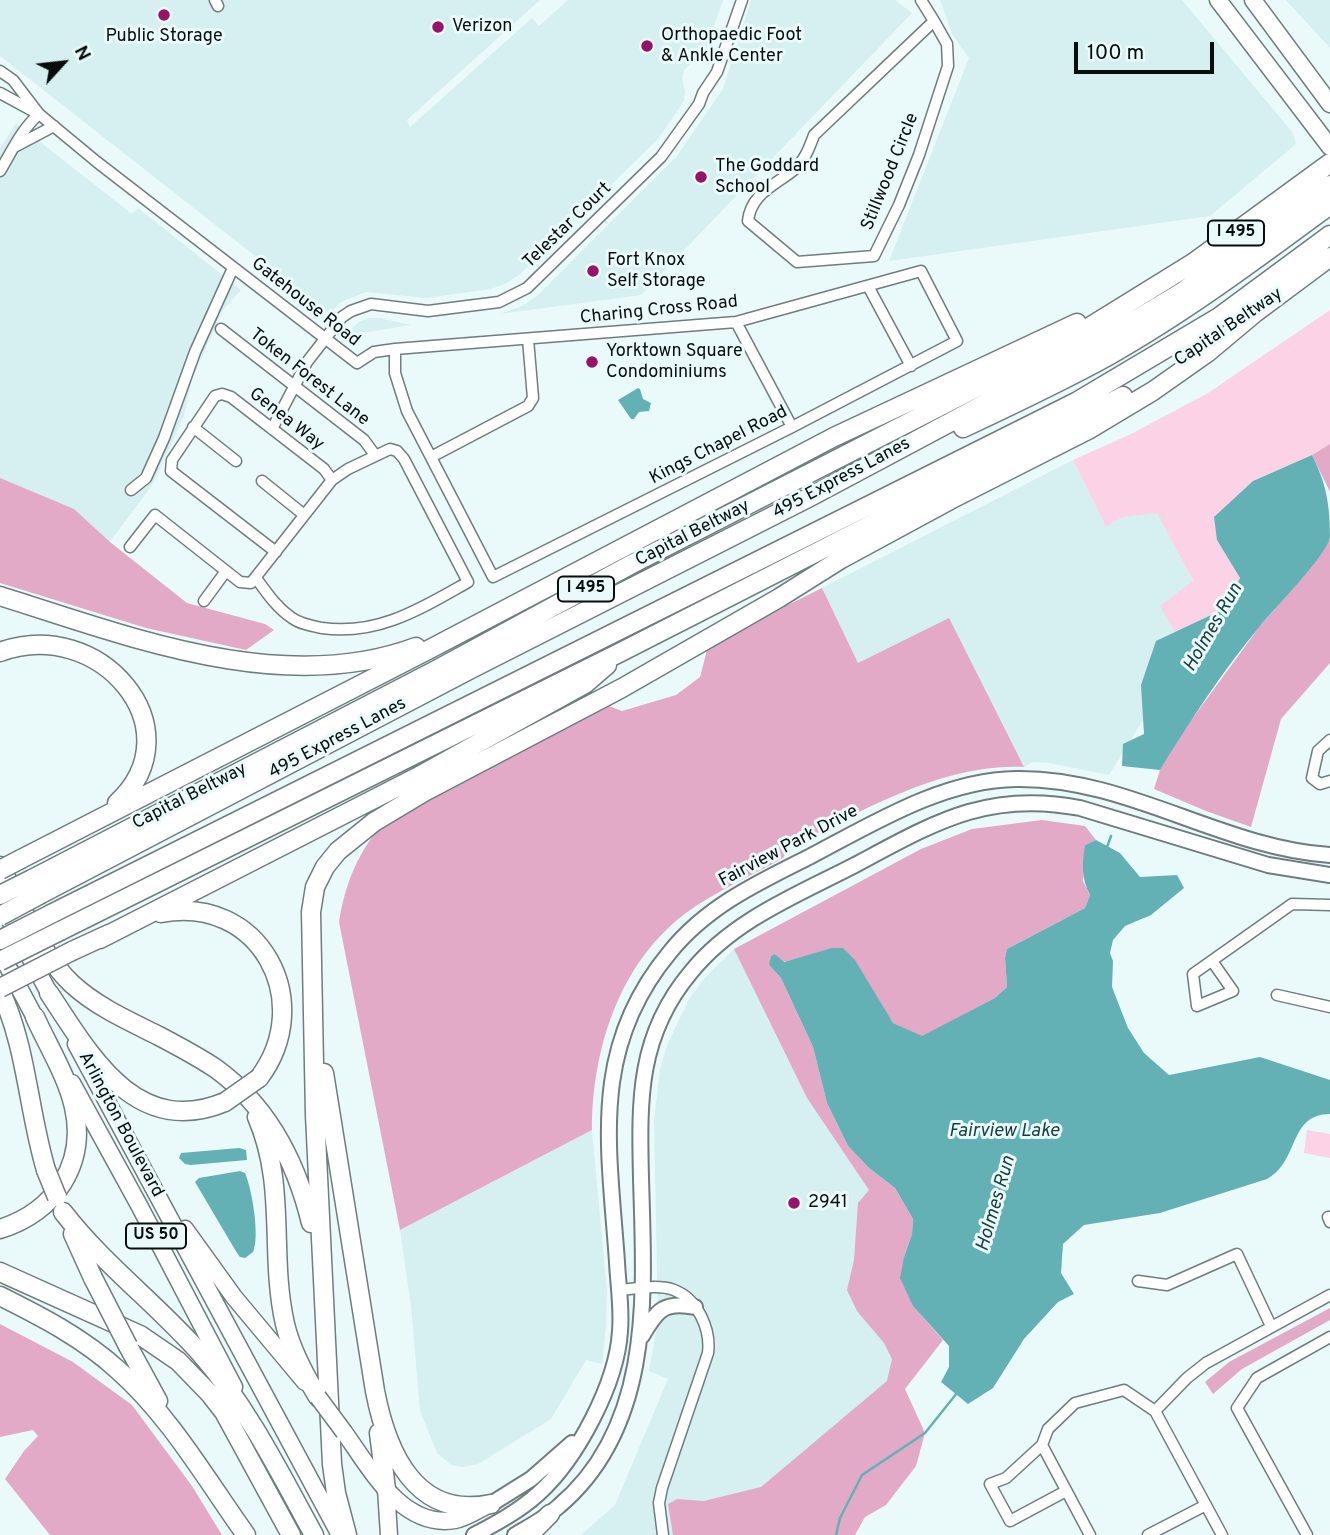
<!DOCTYPE html>
<style>
body{margin:0}
#map{position:relative;width:1330px;height:1535px;overflow:hidden;background:#eafafa;font-family:Overpass,sans-serif}
canvas{display:block}
.north{position:absolute;left:28px;top:28px;width:70px;height:70px;-webkit-text-stroke:5px #eafafa;paint-order:stroke;rotate:63deg;font-size:19px;font-weight:700;line-height:28px;text-align:center;color:#080d0d}
.north::after{content:'';display:block;margin:auto;width:24px;height:32px;background:#080d0d;clip-path:polygon(50% 0,100% 100%,50% 72%,0 100%)}
.scale{position:absolute;left:1074px;top:42px;width:140px;height:32px;box-sizing:border-box;border:4px solid #080d0d;border-top:0;padding-left:9px;font-size:21px;line-height:24px;white-space:nowrap;color:#080d0d;-webkit-text-stroke:5px #eafafa;paint-order:stroke}
</style>
<div id="map">
<canvas width="1330" height="1535"></canvas>
<div class="north">N</div>
<div class="scale">100 m</div>
</div>
<script>
const ctx = document.querySelector('canvas').getContext('2d');
ctx.lineJoin = 'round';
function fillPath(path, color) { ctx.fillStyle = color; ctx.fill(path, 'evenodd'); }
function strokePath(path, color, width, dash) { ctx.strokeStyle = color; ctx.lineWidth = width; ctx.lineCap = dash ? 'butt' : 'round'; ctx.setLineDash(dash || []); ctx.stroke(path); }
function label(font, color, halo, rows, align = 'center') {
  ctx.font = font + ' Overpass,sans-serif'; ctx.lineWidth = 6; ctx.setLineDash([]); ctx.textBaseline = 'middle'; ctx.strokeStyle = halo; ctx.fillStyle = color; for (const [text, x, y, turn = 0] of rows) {
    ctx.save(); ctx.translate(x, y); ctx.rotate((+turn || 0) * Math.PI / 180); ctx.textAlign = isNaN(turn) ? turn : align; if (halo) ctx.strokeText(text, 0, 0); ctx.fillText(text, 0, 0); ctx.restore();
  }
}
const built = new Path2D(`
 M0,0H540L407,120L410,127L532,18L539,26L568,0H723L703,58L695,60L684,70L682,77L685,92L684,101L658,139L519,275L507,283L491,289L426,298L366,292L341,302L329,314L0,56Z
 M751,0H895L912,13L641,295L500,314L522,306L537,296L677,156L723,89Z
 M940,0H1182L1293,133L1296,144L1210,216L889,261L969,58L952,34Z
 M1286,0H1330V48Z
 M16,123L132,214L138,208L241,290L223,310L192,379L184,416L153,484L81,580L0,550V149Z
 M369,318H380L411,325L355,334L350,330L359,322Z
 M1073,460L1106,527L1123,517L1157,512L1193,582L1190,644L1109,775L1049,763L1033,762L1024,767L1016,753L858,663L822,588Z
 M734,949L807,1098L892,1223L930,1344L887,1401L896,1418L683,1535H581L615,1505L668,1379L649,1371L658,1322L654,1121L660,1069L668,1043L688,1001L703,980Z
 M592,1130L607,1292L606,1326L602,1364L586,1360L551,1419L478,1464L462,1467L451,1465L437,1453L420,1411L411,1306L400,1230Z`);
const green = new Path2D(`
 M1330,310V444L1312,455L1253,481L1217,540L1240,578L1228,603L1206,618L1190,644L1175,632L1160,606L1193,581L1157,513L1123,517L1106,527L1073,460L1131,434L1208,393Z
 M1307,1130L1330,1134V1158L1304,1153Z`);
const forest = new Path2D(`
 M1330,444V492L1312,455Z
 M0,478L74,509L110,542L187,603L265,624L274,630L246,650L146,628L0,583Z
 M1330,539V663L1281,719L1251,827L1206,811L1154,789L1160,770L1184,730L1260,626L1303,577Z
 M822,588L858,663L949,618L1024,767C943,763 859,812 789,848L783,858C751,876 716,891 686,913C619,963 592,1050 592,1130L400,1230L339,922C345,883 359,850 385,821L599,702L622,711L676,695L700,677L707,650L722,638Z
 M1042,820L1085,826L1096,840L1085,845L1083,881L1090,895L1085,908L1007,949L1005,958L1007,987L995,998L922,1037L893,1023L884,1010L806,957L783,962L775,954L769,965L781,978L813,1047L827,1103L848,1146L869,1168L895,1188L913,1219L912,1234L904,1257L913,1306L943,1340L905,1389L925,1433L916,1466L886,1505L865,1517L855,1535H673L668,1504L677,1499L704,1501L761,1487L887,1381L892,1359L884,1343L857,1311L847,1290L854,1260L858,1203L869,1190L807,1098L734,949L921,849L972,829Z
 M1330,1308V1320L1242,1369L1213,1394L1205,1382L1229,1362Z
 M0,1324L73,1362L132,1405L192,1486L222,1535H50L5,1479L24,1451L38,1436L33,1430L0,1437Z`);
const water = new Path2D(`
 M638,388L640,389L643,399L651,403L649,411L639,412L634,419H631L618,400Z
 M1312,455C1326,483 1330,504 1330,537C1327,555 1275,608 1261,625C1223,670 1190,721 1160,770L1122,766L1123,744L1144,734L1141,685L1156,641L1226,608L1240,578L1217,540L1214,517L1253,481Z
 M1096,840L1120,853L1140,877L1177,875L1184,888L1151,915L1125,926L1113,940L1110,953L1113,961L1112,987L1128,1028L1144,1053L1169,1075L1260,1057L1330,1080V1114C1288,1114 1300,1161 1267,1179L1160,1213L1084,1225L1063,1244L1061,1273L1074,1294L1058,1302L1024,1339L993,1388L968,1404L941,1382L949,1367V1346L913,1306L900,1278L904,1257L912,1234L913,1219L895,1188L869,1168L848,1146L827,1103L813,1047L781,978L769,965L771,956L775,954L784,962L832,948H843L855,960L893,1023L922,1036L995,998L1007,987L1005,958L1007,949L1085,908L1090,895C1081,878 1082,864 1085,845Z
 M239,1148L246,1150L247,1160L191,1165L185,1164L179,1158L181,1153Z
 M240,1171L245,1173C252,1189 260,1237 253,1252L245,1258L240,1257L237,1253L195,1182L199,1178Z`);
const stream = new Path2D(`
 M1107,847L1111,836
 M836,1535L840,1518L862,1475L925,1433L957,1393`);
const street = new Path2D(`
 M215,0L218,6
 M921,0L934,21
 M934,21L947,44L948,66L919,155L899,205L874,256L797,262L748,221C751,193 776,185 795,169C805,160 810,146 814,135Z
 M0,71L13,80L39,114L97,162L357,363L374,352L395,349L736,322L921,271L957,341L792,427L493,577L407,411L395,373V349
 M0,93L35,112
 M16,146L54,126
 M0,171C12,151 21,130 39,114
 M868,286L911,366
 M736,322L792,427
 M221,329L364,440L375,455
 M193,427L236,461
 M272,429L307,362L342,317L351,311L371,304L428,311L499,302L527,288L661,157L699,104L703,93L717,72L742,0
 M431,457L528,406L533,398L528,339
 M262,481L303,514
 M131,490L146,478L164,438L195,352L233,268
 M130,547L155,515L240,582L251,583L332,480L348,469L390,449L397,451L404,459L468,582C422,608 378,636 322,628C312,626 300,624 292,618C276,607 267,593 256,578
 M276,552L171,471L172,460L215,396L222,394L231,397L324,469L332,480
 M204,601L226,571
 M1330,740L1318,751L1312,778L1320,784L1330,781
 M1212,961L1233,991L1197,1006L1193,974L1292,904L1330,905
 M1277,995L1330,1007
 M1330,1217H1328L1330,1222
 M1138,1281L1167,1285L1237,1254L1271,1326
 M618,1290C635,1289 658,1284 674,1290C698,1299 711,1330 708,1353L662,1488L659,1503L663,1535
 M1042,1445L1090,1535
 M1066,1491L1010,1521L990,1484L1006,1478L1042,1445L1048,1429L1075,1403L1124,1390L1155,1411
 M1148,1535L1206,1505
 M1222,1535L1155,1411L1187,1378L1206,1363L1330,1295
 M1307,1535L1237,1408L1257,1378L1330,1337`);
const secondary = new Path2D(`
 M642,1336C657,1310 664,1301 695,1307
 M491,1504L531,1479L572,1443
 M474,1535C497,1523 519,1511 538,1494C577,1459 617,1383 620,1331C622,1308 618,1284 617,1262C609,1146 589,1049 670,952C707,906 759,882 811,856C874,823 943,780 1016,779C1127,777 1221,848 1330,855
 M515,1535C530,1526 546,1518 559,1506C655,1425 644,1290 641,1178C639,1099 638,1035 691,972C733,920 797,895 855,865C934,823 987,790 1080,808L1268,865L1330,875`);
const primary = new Path2D(`
 M1218,0L1330,147
 M1253,0L1330,104
 M0,902L54,1002
 M0,952L40,1027
 M76,1044L340,1535
 M72,1083L140,1207L234,1387
 M185,1229L234,1297L305,1382
 M344,1432C370,1468 402,1529 455,1520C466,1518 476,1511 486,1506
 M386,1489L389,1535`);
const highway = new Path2D(`
 M1248,318L1330,257
 M963,428C1012,405 1061,382 1108,356C1186,312 1258,258 1330,205
 M0,596C128,636 282,697 416,647
 M0,652C99,615 197,729 117,803
 M21,859L428,650L834,437L1077,323
 M0,866C20,903 41,955 72,984C97,1007 129,1021 159,1036C178,1046 197,1056 215,1068C268,1106 296,1161 311,1223
 M32,879L434,671L632,564L1062,344L1193,263L1330,163
 M41,894L471,669L810,497L1082,352L1182,292L1330,185
 M161,913C259,894 317,1001 259,1078
 M51,914L1076,402L1219,317L1330,235
 M60,931L621,652L1123,396
 M100,939L417,777L585,684L607,665
 M72,951L109,934
 M0,990C27,1047 28,1110 46,1170
 M49,993C90,1055 136,1139 225,1102
 M324,1073L375,1391C387,1453 416,1520 491,1504
 M257,1117C287,1186 269,1254 285,1324C291,1350 304,1374 318,1397
 M63,1212C104,1265 157,1304 201,1354C248,1408 280,1473 314,1535
 M0,1229C54,1212 87,1165 74,1107C67,1076 48,1046 35,1017
 M73,1234L93,1278
 M0,1272L140,1335L178,1361L210,1394L224,1412L291,1535
 M0,1296C42,1317 83,1338 118,1370C170,1416 206,1479 246,1535
 M128,1346L158,1401
 M379,1433L386,1489
 M347,1535L336,1493L332,1464L315,1115L311,912L315,887L325,867L338,851L374,822L424,792L622,688L779,598L841,559L950,500L1088,430L1153,391L1207,353L1256,312
 M529,1535L550,1514`);
const primaryBridge = new Path2D(`
 M318,1397L344,1432`);
const highwayBridge = new Path2D(`
 M0,870L21,859
 M0,895L32,879
 M0,916L41,894
 M0,940L51,914
 M0,961L60,931
 M0,988L72,951
 M225,1102L259,1078
 M46,1170L57,1197
 M93,1278L128,1346`);
const markers = [
 [164,15,7,"#96136a"],
 [438,27,7,"#96136a"],
 [647,46,7,"#96136a"],
 [701,177,7,"#96136a"],
 [593,271,7,"#96136a"],
 [592,362,7,"#96136a"],
 [794,1203,7,"#96136a"]
];
const shields = [
 [1236,233,56],
 [586,589,56],
 [156,1236,60]
];
const shieldNames = [
 ["I 495",1236,233],
 ["I 495",586,589],
 ["US 50",156,1236]
];
const poiNames = [
 ["Verizon",452,27],
 ["Orthopaedic Foot",661,36],
 ["& Ankle Center",661,57],
 ["Public Storage",164,37,"center"],
 ["The Goddard",715,167],
 ["School",715,188],
 ["Fort Knox",607,261],
 ["Self Storage",607,282],
 ["Yorktown Square",606,352],
 ["Condominiums",606,373],
 ["2941",808,1203]
];
const streetNames = [
 ["Stillwood Circle",891,172,-68],
 ["Telestar Court",568,226,-44],
 ["Gatehouse Road",305,303,38],
 ["Charing Cross Road",659,311,-6],
 ["Capital Beltway",1229,328,-34],
 ["Token Forest Lane",309,378,38],
 ["Genea Way",286,420,38],
 ["Kings Chapel Road",719,446,-27],
 ["495 Express Lanes",842,479,-28],
 ["Capital Beltway",693,534,-27],
 ["495 Express Lanes",338,739,-28],
 ["Capital Beltway",190,797,-27],
 ["Fairview Park Drive",789,847,-28],
 ["Arlington Boulevard",120,1125,62]
];
const waterNames = [
 ["Holmes Run",1214,628,-60],
 ["Fairview Lake",1004,1132],
 ["Holmes Run",997,1204,-74]
];
fillPath(built, '#d6eff0');
fillPath(green, '#fcd2e7');
fillPath(forest, '#e3aac7');
fillPath(water, '#64b1b5');
strokePath(stream, '#64b1b5', 2.5);
strokePath(street, '#6f7d7e', 13);
strokePath(secondary, '#6f7d7e', 18);
strokePath(primary, '#6f7d7e', 19);
strokePath(highway, '#6f7d7e', 21);
strokePath(street, '#fff', 10);
strokePath(secondary, '#fff', 14);
strokePath(primary, '#fff', 16);
strokePath(highway, '#fff', 18);
strokePath(primaryBridge, '#6f7d7e', 19, []);
strokePath(highwayBridge, '#6f7d7e', 21, []);
strokePath(primaryBridge, '#fff', 16);
strokePath(highwayBridge, '#fff', 18);
for (const [x, y, r, color] of markers) { const dot = new Path2D(); dot.arc(x, y, r, 0, 2 * Math.PI); ctx.fillStyle = color; ctx.fill(dot); strokePath(dot, '#eafafa', 2.5); }
for (const [x, y, w] of shields) { const box = new Path2D(); box.roundRect(x - w / 2, y - 12.5, w, 25, 5); ctx.fillStyle = '#eafafa'; ctx.fill(box); strokePath(box, '#080d0d', 2); }
label('bold 16px', '#080d0d', null, shieldNames);
label('18px', '#080d0d', '#eafafa', poiNames, 'left');
label('18px', '#080d0d', '#eafafa', streetNames);
label('italic 19px', '#173d3f', '#eafafa', waterNames);
</script>
